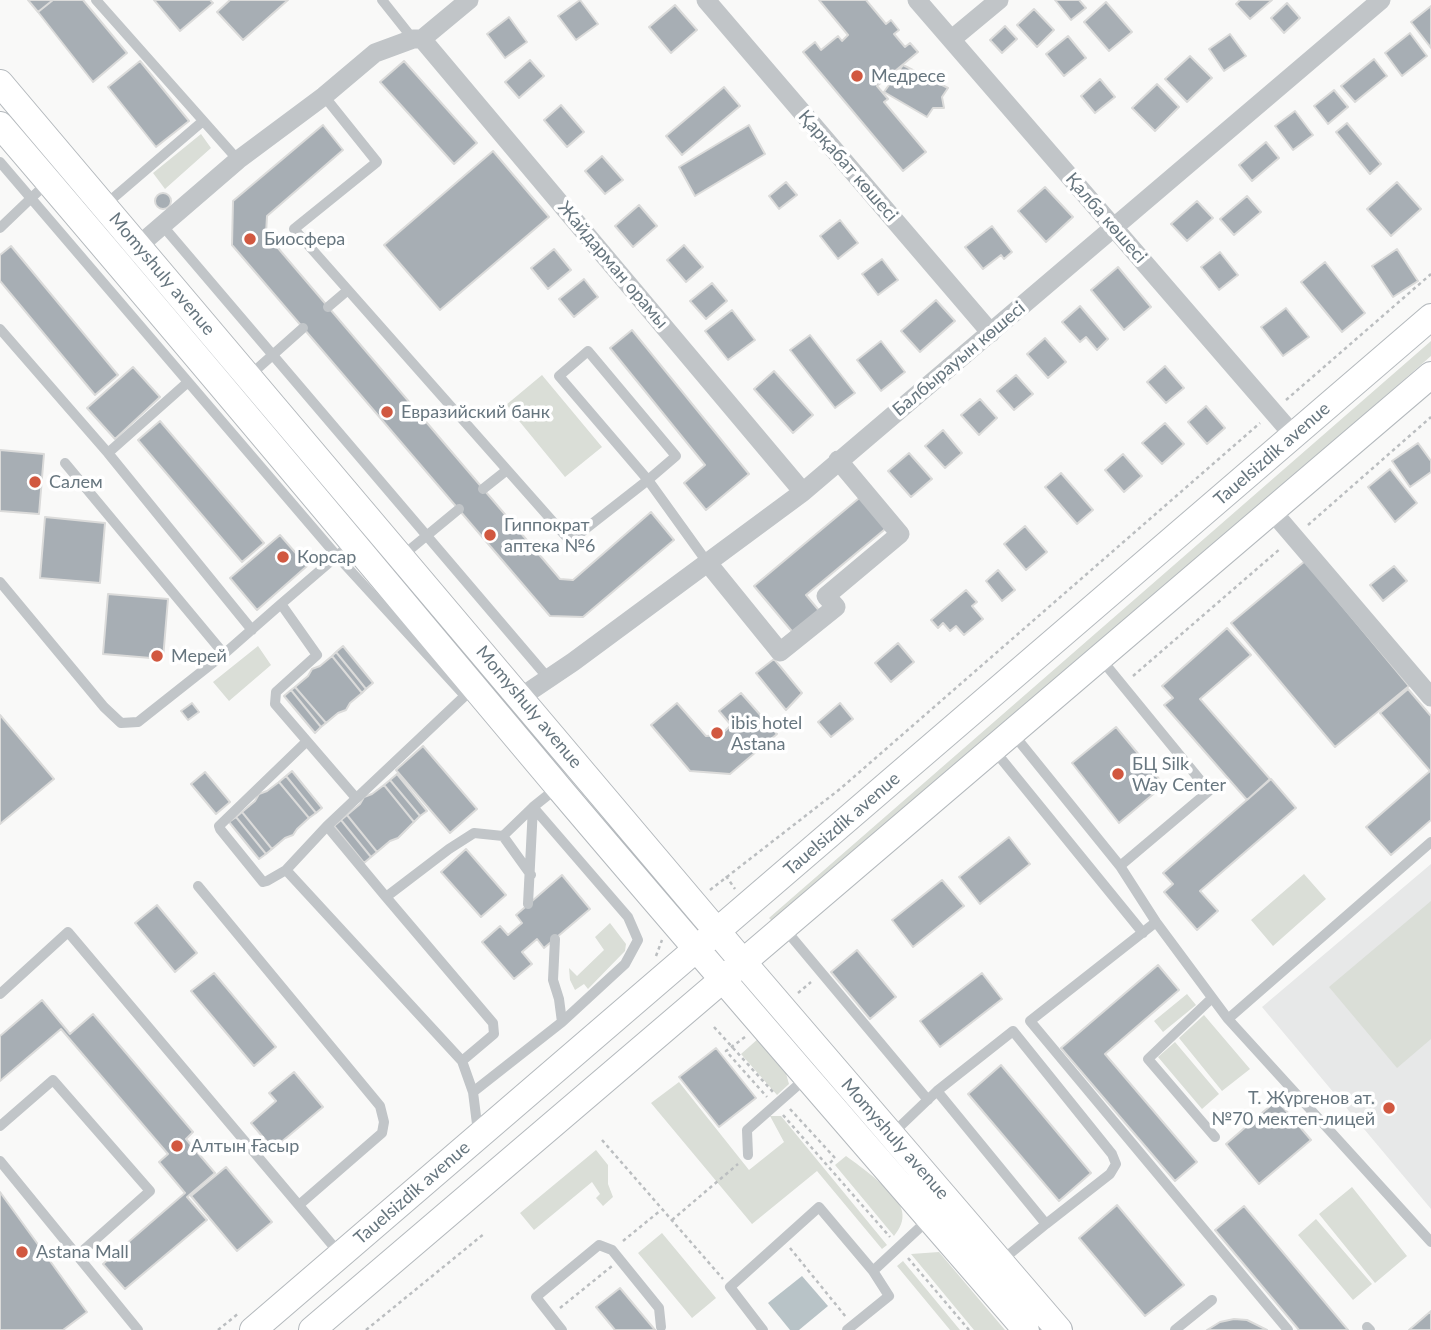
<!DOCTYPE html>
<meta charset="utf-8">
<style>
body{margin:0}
canvas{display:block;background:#f9f9f8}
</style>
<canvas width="1431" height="1330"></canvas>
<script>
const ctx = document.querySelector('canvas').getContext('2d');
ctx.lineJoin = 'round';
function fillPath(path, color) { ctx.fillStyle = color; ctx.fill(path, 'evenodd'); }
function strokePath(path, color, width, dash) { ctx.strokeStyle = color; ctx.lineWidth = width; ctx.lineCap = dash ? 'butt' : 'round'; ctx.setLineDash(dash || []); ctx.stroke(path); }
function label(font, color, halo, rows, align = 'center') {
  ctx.font = font + ' Lato,sans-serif'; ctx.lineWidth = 7; ctx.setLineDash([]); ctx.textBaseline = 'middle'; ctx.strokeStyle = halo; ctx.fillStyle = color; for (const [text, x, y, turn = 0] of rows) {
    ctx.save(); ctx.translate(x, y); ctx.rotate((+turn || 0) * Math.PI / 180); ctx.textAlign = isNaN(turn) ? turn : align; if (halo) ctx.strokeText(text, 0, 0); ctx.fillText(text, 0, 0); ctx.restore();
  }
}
const built = new Path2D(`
 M1431,864V1209L1262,1007Z`);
const green = new Path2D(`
 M201,134L211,148L165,189L153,173Z
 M1431,341V356L778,927L769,918Z
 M542,375L602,447L565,477L506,405Z
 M258,646L271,665L229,701L213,682Z
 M1304,874L1326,899L1273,946L1251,920Z
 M1431,901V1039L1397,1068L1329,987Z
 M610,923L626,944L625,951L588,989L584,984L575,990L570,980L569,968L577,976L604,950L595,937Z
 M1187,994L1196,1005L1163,1032L1154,1021Z
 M1204,1015L1250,1069L1222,1091L1179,1038Z
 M759,1038L785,1070L789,1084L777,1095L741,1054Z
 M1175,1042L1219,1094L1202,1109L1158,1057Z
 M679,1082L749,1170L784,1142L770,1116H781L887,1245L882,1249L817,1171L752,1224L651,1103Z
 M596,1150L608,1165V1184L613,1197L603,1206L596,1198L600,1194L592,1182L534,1230L520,1213Z
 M846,1156C861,1167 898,1193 902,1211C904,1221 900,1228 894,1236L835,1165Z
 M1352,1187L1407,1256L1375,1283L1319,1214Z
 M1316,1219L1372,1284L1353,1300L1298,1235Z
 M662,1233L716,1298L692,1318L638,1253Z
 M939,1252L1005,1330H974L911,1254Z
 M903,1261L960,1330H950L897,1266Z`);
const water = new Path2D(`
 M802,1276L828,1306L799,1330H790L768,1303Z`);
const building = new Path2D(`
 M28,0H53L38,12Z
 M53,0H83L127,53L93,82L38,12Z
 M154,0H210L213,3L180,31Z
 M230,0H288L243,40L217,12Z
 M580,0L598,24L576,40L558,16Z
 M819,0H866L886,24L891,20L899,30L894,34L905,47L910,43L918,52L877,86L888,99L884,102L926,152L903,171L803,52L815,42L821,50L838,36L842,41L848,35Z
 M1055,0H1079L1086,8L1071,20Z
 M1240,0H1272L1250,19L1236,4Z
 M1106,2L1132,32L1109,51L1084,22Z
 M1287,3L1300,18L1284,33L1271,18Z
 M675,5L697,30L671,53L649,27Z
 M1431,6V48L1411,22Z
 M1034,9L1054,30L1037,47L1017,25Z
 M509,17L527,42L505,58L487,34Z
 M1005,26L1017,39L1002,53L990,40Z
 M1410,33L1427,56L1402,76L1385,53Z
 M1230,34L1246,56L1224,71L1209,49Z
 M1068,36L1086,58L1064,76L1046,54Z
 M1190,56L1212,78L1187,102L1165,79Z
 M1374,59L1387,76L1355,102L1341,86Z
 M530,60L544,76L519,98L505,82Z
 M140,61L189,121L156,147L108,87Z
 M404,61L477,143L454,164L380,82Z
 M903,65L948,88L942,97L944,108H933L927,117L884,92Z
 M1100,79L1115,97L1095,113L1081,96Z
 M1157,84L1179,107L1155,131L1132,108Z
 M724,87L740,106L682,155L666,136Z
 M1334,90L1348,107L1328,124L1314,106Z
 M561,105L584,132L567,147L544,120Z
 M1295,111L1313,135L1293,150L1275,126Z
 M1347,123L1381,164L1370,174L1336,132Z
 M323,125L343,150L267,216L266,234L560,579L573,580L651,512L674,540L583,617L550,616L232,245L233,201Z
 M749,125L765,154L695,196L679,167Z
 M1266,142L1279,158L1252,181L1239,165Z
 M493,151L549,217L440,310L384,245Z
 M602,156L623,180L605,194L585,171Z
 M786,182L797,195L779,209L769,196Z
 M1397,182L1421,209L1391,236L1367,209Z
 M1045,187L1073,217L1046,242L1018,211Z
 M155 201a8 8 0 1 1 16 0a8 8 0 1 1-16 0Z
 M1247,196L1261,212L1234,235L1220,219Z
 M1197,201L1213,218L1187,241L1171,224Z
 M639,205L657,226L633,247L615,226Z
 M840,220L858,243L838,259L820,236Z
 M992,226L1012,252L1004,259L1001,255L983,269L965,247Z
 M684,245L703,267L686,282L667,260Z
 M11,246L118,375L95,395L0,281V255Z
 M554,249L571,270L548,289L531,268Z
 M1397,249L1418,281L1393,297L1372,266Z
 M1220,252L1238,275L1219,290L1201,267Z
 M882,259L898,280L878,295L862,274Z
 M1325,262L1365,313L1342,332L1301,282Z
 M1118,267L1151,307L1124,330L1091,290Z
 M584,279L598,297L574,317L559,299Z
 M712,283L727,301L706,319L690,301Z
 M936,300L955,321L920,352L901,331Z
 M1080,306L1108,339L1097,350L1086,337L1080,342L1062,322Z
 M1286,308L1309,337L1283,356L1261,327Z
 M732,310L755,340L728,360L705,331Z
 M632,330L749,474L706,510L684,483L705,465L610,348Z
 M810,335L855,393L835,408L790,350Z
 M1045,338L1066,362L1048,378L1027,354Z
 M881,341L905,372L881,391L857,360Z
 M1165,366L1184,388L1166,403L1147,382Z
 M133,367L160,397L115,439L87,408Z
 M774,371L813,415L793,433L754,389Z
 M1016,375L1033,394L1014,410L997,391Z
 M980,399L997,418L979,435L961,415Z
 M1206,406L1225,428L1207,444L1188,422Z
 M160,421L264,543L242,562L138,440Z
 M1165,423L1184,444L1162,464L1142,443Z
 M943,430L962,453L945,468L925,446Z
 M1418,443L1431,461V472L1410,487L1392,461Z
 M0,450L44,454L39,514L0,511Z
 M909,453L932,479L911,497L888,471Z
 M1123,454L1142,476L1124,492L1105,470Z
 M1390,469L1417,503L1395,522L1368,487Z
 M1061,473L1093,510L1077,524L1045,487Z
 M864,494L890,525L806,595L821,613L795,635L754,586Z
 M45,517L105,523L100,583L40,578Z
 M1025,526L1047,552L1026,570L1004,544Z
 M280,535L307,566L257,610L230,578Z
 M1305,561L1409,686L1335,747L1231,623Z
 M1394,566L1407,581L1383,601L1370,585Z
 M998,570L1015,590L1002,601L986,581Z
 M966,590L977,602L972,606L983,619L964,635L956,626L950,631L943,623L938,628L931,620Z
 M108,594L168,599L163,659L103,654Z
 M1227,628L1251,655L1200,699L1270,779L1247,800L1164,705L1173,698L1162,686Z
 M898,643L914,662L891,682L875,663Z
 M343,646L373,683L366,689L336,652Z
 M336,652L366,689L362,693L332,656Z
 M332,656L362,693L350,703L346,710L338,713L326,723L295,687L308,676L312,669L320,666Z
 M774,659L802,693L786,710L756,673Z
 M295,687L326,723L321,727L291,690Z
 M1408,689L1431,716V820L1391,855L1366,827L1430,771L1380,713Z
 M291,690L321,727L315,733L284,696Z
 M741,693L777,734L730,774L690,771L651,725L677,703L706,736L721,735L731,725L719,711Z
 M192,703L199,712L188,720L181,711Z
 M840,703L853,719L831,737L818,722Z
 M0,715L54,779L0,824Z
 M1116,727L1164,785L1119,823L1072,763Z
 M423,746L477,809L450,833L396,770Z
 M292,771L322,808L316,813L286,776Z
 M205,772L230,802L216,814L191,784Z
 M397,774L427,811L420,816L390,780Z
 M286,776L316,813L309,818L279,782Z
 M1271,779L1296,808L1200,891L1218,911L1197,930L1164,892L1173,884L1163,873Z
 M390,780L420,816L414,822L384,785Z
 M279,782L309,818L297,829L293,835L285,838L272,849L242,812L255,801L259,794L267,791Z
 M384,785L414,822L398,838L390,841L377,852L347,815L360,804L364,797L372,794Z
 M242,812L272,849L266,854L236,817Z
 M347,815L377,852L371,857L341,820Z
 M236,817L266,854L259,859L229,822Z
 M341,820L371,857L364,863L334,826Z
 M1009,837L1030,864L980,904L959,877Z
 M466,849L506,895L481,917L441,872Z
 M562,875L590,909L544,948L537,939L522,952L532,964L514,979L482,942L500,926L508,935L522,923L516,915Z
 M942,880L964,906L913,947L892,920Z
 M157,905L197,953L175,972L135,923Z
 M857,950L896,997L870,1019L831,972Z
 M1158,965L1179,990L1105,1054L1197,1162L1175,1181L1061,1048Z
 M214,973L276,1047L254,1066L191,991Z
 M982,973L1002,999L940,1047L920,1021Z
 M42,1000L70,1034L93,1014L193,1132L186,1139L215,1173L187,1197L207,1220L125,1289L103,1264L185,1193L159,1162L168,1154L61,1029L0,1081V1036Z
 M716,1048L756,1098L719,1127L679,1077Z
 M1001,1065L1091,1173L1059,1201L968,1094Z
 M294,1072L323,1107L273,1149L251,1123L276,1101L269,1093Z
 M1277,1100L1311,1140L1259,1184L1226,1144Z
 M226,1167L272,1222L237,1251L191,1196Z
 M0,1192L87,1312L63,1330H0Z
 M1117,1205L1184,1285L1145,1316L1079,1238Z
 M1244,1206L1348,1330H1299L1215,1230Z
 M620,1288L655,1330H615L596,1307Z
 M1431,1311V1330H1409Z
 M1234,1319L1247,1320L1267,1330H1207L1220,1322Z`);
const path = new Path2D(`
 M1286,400L1431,274
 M1308,525L1431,417
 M1133,676L1281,548
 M726,876L735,889
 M710,890L840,789L1260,423
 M656,956L662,940
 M798,993L811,982
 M714,1027L773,1092
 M745,1037L726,1051L767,1097
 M790,1109L835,1158L828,1165
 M783,1115L890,1237
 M602,1140L723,1279
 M672,1220L738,1164
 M623,1241L661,1210
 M790,1248L846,1317
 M908,1258L969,1330
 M560,1308L612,1266
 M218,1330L239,1313
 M366,1330L485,1233`);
const lane = new Path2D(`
 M96,0L238,160
 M382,0L413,39
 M324,96L377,162L294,229L570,541L648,480L707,562
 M0,162L337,556L465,696
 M105,205L203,121
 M162,225L548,678
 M0,228L48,182
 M328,307L348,290
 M0,329L108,453L252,630
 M588,351L676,456L648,480L559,376Z
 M249,376L303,328
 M108,453L188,382
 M65,463L224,654
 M483,489L507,470
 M352,543L281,604L317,655L276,692L275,704L356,798
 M402,556L459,509
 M0,582L104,707L121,723L138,722L224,654L281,604
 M1101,659L1209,791L1120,866
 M469,692L327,826L286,870L462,1061L473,1092
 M1014,735L1120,866L1156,922L1228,1019L1431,1242
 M994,750L1143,933
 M327,826L386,897
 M286,870L267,881L263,882L220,829L219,826L306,742
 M531,875L503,836L533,807L628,917L638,940L625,964L562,1022
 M198,886L380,1106L384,1122L382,1133L299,1205
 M528,904L533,807L558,787
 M1156,922L1030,1021L1288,1330
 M784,928L928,1100
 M0,994L68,932L340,1254
 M1212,998L1148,1059L1215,1137
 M1228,1019L1431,842
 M462,1061L494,1034L493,1023L386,897L449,849L474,833L503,836
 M937,1091L1013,1031L1112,1154L1116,1164L1110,1174L1046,1224
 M0,1126L53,1080L150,1191L78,1255
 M478,1132L473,1092L562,1022L559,999L553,980L555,939
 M892,1134L937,1091L1046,1224L1001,1261
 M748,1155L747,1130L806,1078
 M0,1161L138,1330
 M873,1271L929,1219
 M1367,1327L1370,1330
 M562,1330L536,1297L599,1245L612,1250L659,1308L661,1327
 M763,1330L730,1287L819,1207L873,1271L889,1296L847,1330
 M1175,1330L1212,1300`);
const street = new Path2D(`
 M706,0L991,333
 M917,0L1294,436
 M422,39L803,492
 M422,39L469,0
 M952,39L999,0
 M130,253L238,160L324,96L375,53L413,39H422
 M1272,511L1431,697
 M707,562L780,652L836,607L826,596L900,534L838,460
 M521,697L573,662L803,492L1381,0`);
const secondary = new Path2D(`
 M0,83L743,962L1059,1330
 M0,125C188,344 373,567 559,788C713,970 870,1150 1026,1330
 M253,1330L1431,317
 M312,1330L1431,375`);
const markers = [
 [857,76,7,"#d15840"],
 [250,239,7,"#d15840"],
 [387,412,7,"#d15840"],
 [35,482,7,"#d15840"],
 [490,535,7,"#d15840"],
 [283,557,7,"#d15840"],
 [157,656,7,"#d15840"],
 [717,733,7,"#d15840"],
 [1118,774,7,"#d15840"],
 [1389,1108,7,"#d15840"],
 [177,1146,7,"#d15840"],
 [22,1252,7,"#d15840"]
];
const poiNames = [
 ["Медресе",871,76],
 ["Биосфера",264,239],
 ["Евразийский банк",401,412],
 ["Салем",49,482],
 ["Гиппократ",504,525],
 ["аптека №6",504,546],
 ["Корсар",297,557],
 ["Мерей",171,656],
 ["ibis hotel",731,723],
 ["Astana",731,744],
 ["БЦ Silk",1132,764],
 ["Way Center",1132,785],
 ["Т. Жүргенов ат.",1375,1098,"right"],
 ["№70 мектеп-лицей",1375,1119,"right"],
 ["Алтын Ғасыр",191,1146],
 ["Astana Mall",36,1252]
];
const streetNames = [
 ["Қарқабат көшесі",848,166,49],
 ["Қалба көшесі",1106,218,49],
 ["Жайдарман орамы",613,265,50],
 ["Momyshuly avenue",162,274,50],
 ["Балбырауын көшесі",959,359,-40],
 ["Tauelsizdik avenue",1272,454,-41],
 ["Momyshuly avenue",529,707,50],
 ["Tauelsizdik avenue",842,824,-41],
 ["Momyshuly avenue",895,1139,49],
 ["Tauelsizdik avenue",412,1193,-41]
];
fillPath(built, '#e7e8e8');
fillPath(green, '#daded7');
fillPath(water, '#b8c3c7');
fillPath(building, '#a7aeb4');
strokePath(building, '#dbdbda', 2);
strokePath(secondary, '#b4b9bd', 28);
strokePath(path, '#bbbec0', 2.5, [3.5, 3.5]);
strokePath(lane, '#c1c5c8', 10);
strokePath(street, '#c1c5c8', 19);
strokePath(secondary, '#fff', 26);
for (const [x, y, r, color] of markers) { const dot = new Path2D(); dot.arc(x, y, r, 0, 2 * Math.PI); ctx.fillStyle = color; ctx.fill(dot); strokePath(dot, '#fff', 2.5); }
label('18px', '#67767f', '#fff', poiNames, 'left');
label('18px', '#67767f', '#fff', streetNames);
</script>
